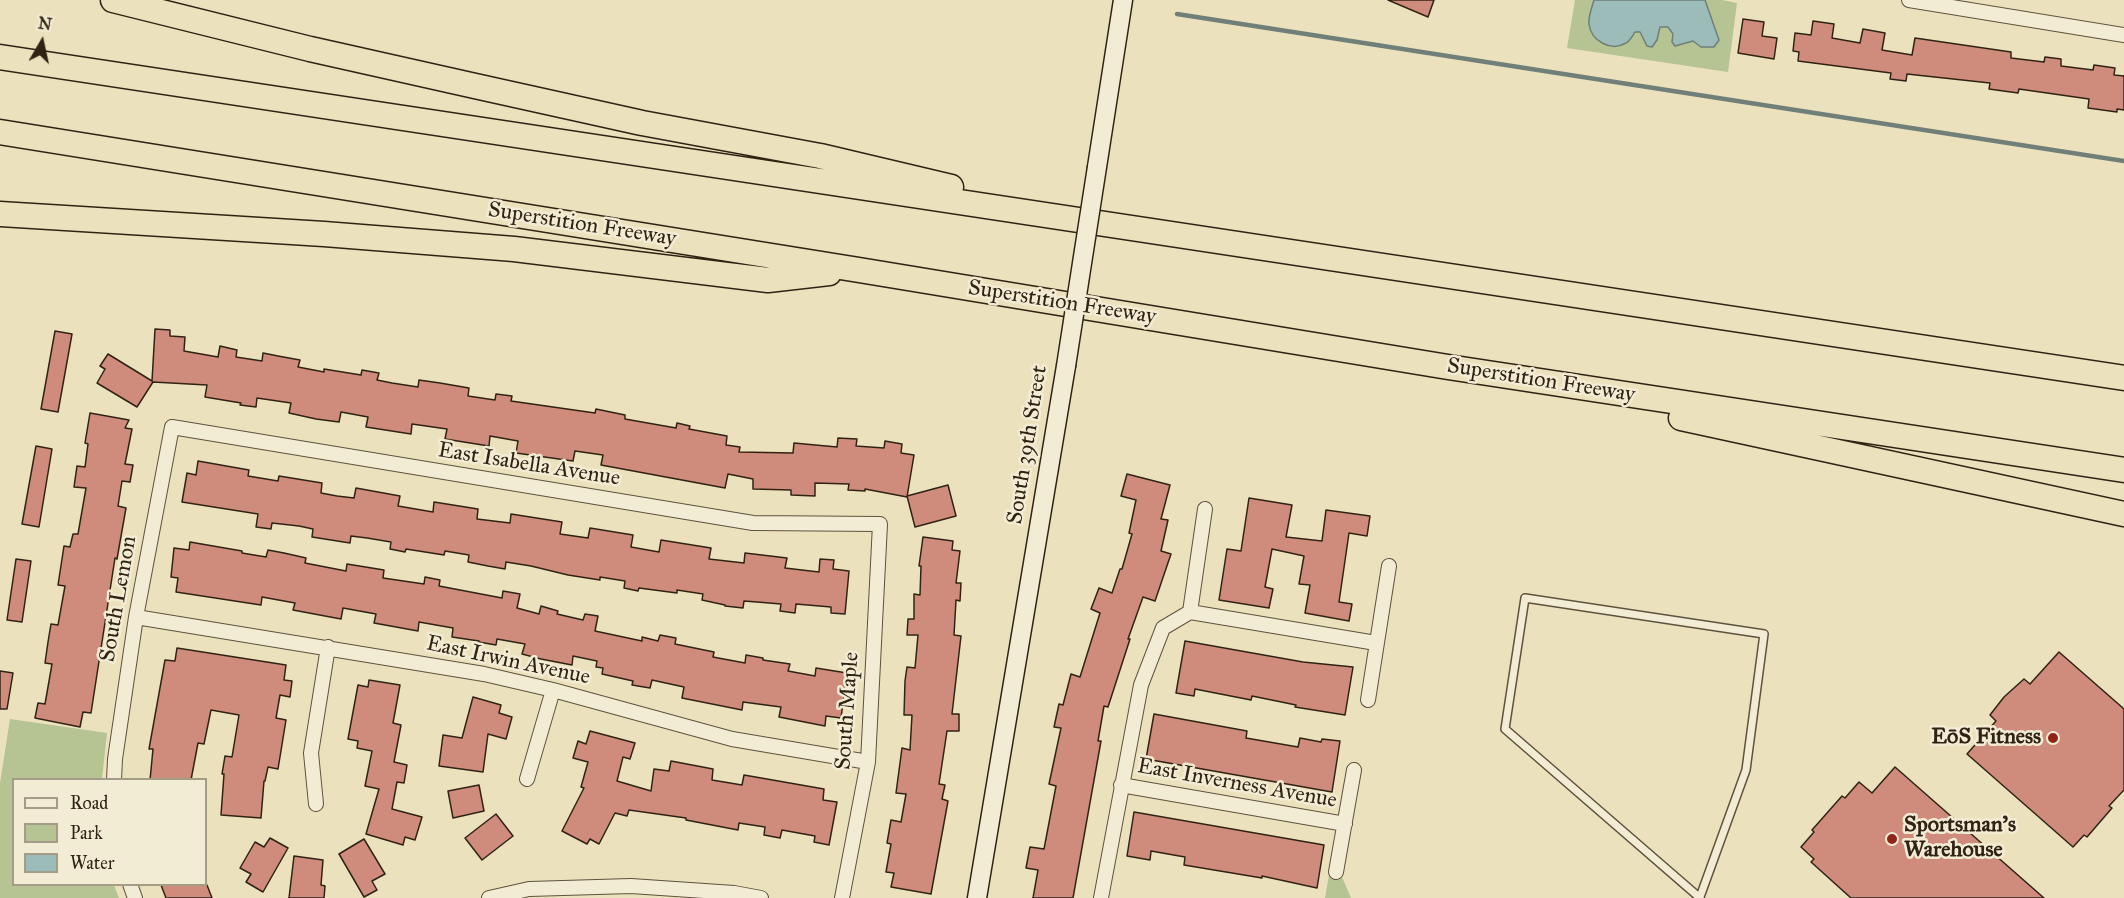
<!DOCTYPE html>
<meta charset="utf-8">
<style>
body{margin:0}
#map{position:relative;width:2124px;height:898px;overflow:hidden;background:#ece1bd;font-family:"IM FELL Great Primer",serif}
canvas{display:block}
.legend{position:absolute;left:12px;top:778px;width:195px;height:108px;box-sizing:border-box;background:#f3ecd4;border:2px solid #a59c87;margin:0;padding:8px 10px;list-style:none;font-size:18px;color:#302314}
.legend li{display:flex;align-items:center;gap:12px;height:30px}
.legend b{width:30px;border:2px solid #a59c87}
.north{position:absolute;left:12px;top:12px;width:60px;height:60px;-webkit-text-stroke:4px #f3ecd4;paint-order:stroke;rotate:9deg;font-size:16px;font-weight:700;line-height:24px;text-align:center;color:#302314}
.north::after{content:'';display:block;margin:auto;width:21px;height:27px;background:#302314;clip-path:polygon(50% 0,100% 100%,50% 72%,0 100%)}
</style>
<div id="map">
<canvas width="2124" height="898"></canvas>
<ul class="legend">
<li><b style="height:8px;background:#f3ecd4"></b>Road</li>
<li><b style="height:16px;background:#b6c393"></b>Park</li>
<li><b style="height:16px;background:#9bbcb9"></b>Water</li>
</ul>
<div class="north">N</div>
</div>
<script>
const ctx = document.querySelector('canvas').getContext('2d');
ctx.lineJoin = 'round';
function fillPath(path, color) { ctx.fillStyle = color; ctx.fill(path, 'evenodd'); }
function strokePath(path, color, width, dash) { ctx.strokeStyle = color; ctx.lineWidth = width; ctx.lineCap = dash ? 'butt' : 'round'; ctx.setLineDash(dash || []); ctx.stroke(path); }
function label(font, color, halo, rows, align = 'center') {
  ctx.font = font + ' "IM FELL Great Primer",serif'; ctx.lineWidth = 5; ctx.setLineDash([]); ctx.textBaseline = 'middle'; ctx.strokeStyle = halo; ctx.fillStyle = color; for (const [text, x, y, turn = 0] of rows) {
    ctx.save(); ctx.translate(x, y); ctx.rotate((+turn || 0) * Math.PI / 180); ctx.textAlign = isNaN(turn) ? turn : align; if (halo) ctx.strokeText(text, 0, 0); ctx.fillText(text, 0, 0); ctx.restore();
  }
}
const green = new Path2D(`
 M1575,0H1722L1737,3L1728,72L1567,48Z
 M10,719L107,733L102,779L14,780V884L114,885L119,898H0V783Z
 M1329,875L1342,877L1351,898H1325Z`);
const water = new Path2D(`
 M1594,0H1705L1719,40L1714,47H1701L1693,41L1675,46L1672,42L1673,34L1668,27H1660L1657,40L1652,47L1647,46L1640,32H1635C1633,35 1630,41 1626,43C1611,52 1591,41 1589,24C1588,17 1592,7 1594,0Z`);
const stream = new Path2D(`
 M1177,14L2124,161`);
const building = new Path2D(`
 M1388,0H1434L1428,17Z
 M1743,19L1764,22L1762,36L1777,38L1774,59L1738,53Z
 M1813,21L1834,24L1832,38L1860,43L1863,29L1885,33L1882,50L1912,55L1915,38L2011,52V58L2044,62L2045,57L2061,59V66L2093,70L2094,65L2115,68L2114,75L2124,76V110L2117,109V112L2088,108L2089,99L2019,89L2018,93L1989,89L1990,83L1907,74L1906,81L1890,79L1891,73L1798,61L1799,52L1793,51L1795,33L1811,35Z
 M155,329L170,330V336L185,337L184,351L218,357L220,346L237,350L236,357L262,361L263,353L278,356L300,360L298,367L324,372V369L361,375L362,370L379,373L377,380L392,383L418,387L419,380L440,383L469,388L468,396L495,400L496,394L512,396L511,401L595,413L596,409L625,415V419L676,428L677,423L690,426L689,429L727,436L726,445L740,447L739,452L793,453L794,443L837,447L838,438L857,439L856,446L884,448L885,441L902,444L901,453L914,455L907,497L865,489V491L848,490L849,484L815,483V496L791,495V490L753,489V479L728,474L725,488L601,465L603,455L575,451L573,461L516,453L518,441L490,436L489,446L445,439L447,429L412,424L411,434L366,427L368,417L341,412L339,422L316,419L289,413L291,403L257,398L256,407L240,405L241,403L205,397L207,385L153,382L137,407L97,383L105,369L100,366L108,354L152,381Z
 M55,331L72,334L58,412L41,409Z
 M90,413L129,420L125,428L132,429L125,464L133,465L130,482L122,481L118,506L126,508L117,559L115,558L91,713L83,712L80,727L35,718L38,703L45,704L52,664L45,663L48,642L51,624L58,625L65,586L58,585L64,546L70,547L73,534H78L86,488L74,487L77,466L85,467L88,444L85,443Z
 M36,446L52,449L39,527L22,524Z
 M198,461L249,470L248,476L278,481L279,476L322,483L321,493L337,496L354,498L356,488L400,496L398,506L433,512L434,502L478,509L477,519L510,523L511,514L562,522L560,534L588,538L590,528L633,535L631,547L659,552L661,540L711,548L709,559L744,563L745,553L787,558L785,568L819,572L820,559L834,560L833,569L849,571L845,614L831,613V607L796,604L795,613L780,611L781,604L757,602L744,601L743,608L725,606V605L702,600L703,594L677,590V593L639,588L638,591L624,588L625,581L600,577V580L568,575L531,566L506,562L505,569L488,566L468,562L469,555L445,551L444,555L406,549L405,552L390,549L391,542L367,538L351,536L350,543L312,537L313,529L299,526L272,523L271,529L256,527L258,514L182,502L187,473L196,475Z
 M1127,474L1170,485L1161,519L1168,520L1161,551L1171,554L1155,601L1143,597L1128,639H1130L1108,707L1104,706L1098,741H1101L1073,898H1033L1038,870L1026,868L1030,847L1044,849L1056,786L1049,784L1061,728L1054,727L1059,704L1063,705L1071,674L1080,677L1100,613L1091,609L1099,588L1112,593L1120,569H1122L1132,534L1129,533L1136,500L1121,496Z
 M948,485L956,516L915,527L907,496Z
 M1249,498L1292,505L1286,537L1322,541L1326,510L1370,516L1367,536L1349,533L1339,602L1352,604L1349,621L1305,613L1310,585L1299,584L1304,556L1272,549L1265,587L1273,589L1269,608L1219,600L1227,549L1241,551Z
 M923,537L953,541L952,550L960,551L956,583H961L960,601L956,600L954,635L961,636L952,714H959V731H947L939,784L945,785L942,799L948,801L931,894L891,887L894,873L886,872L891,844L887,843L891,820L901,822L906,794L896,793L902,748L910,750L912,715H904L905,681L907,667L915,668L918,635H907L908,619H914V594L920,595L921,566H919Z
 M190,542L242,551V553L266,557L268,550L284,553L306,558L305,563L346,571L347,564L384,570L383,578L424,584L425,577L440,580L439,586L502,598L503,591L520,594L517,608L539,614L541,606L558,611L557,614L583,620L585,614L598,616L595,631L642,641V637L658,641L660,635L676,638L675,644L714,652L713,657L745,663L746,655L763,658V660L790,664L788,671L815,676L816,668L847,673L841,718L826,716L825,726L779,717L781,707L743,702L742,710L682,698L684,687L652,680L650,688L632,685L633,681L602,674L603,668L596,667L597,661L573,656L572,665L541,659L522,654L525,644L497,639L496,645L479,642V641L452,637L453,628L419,622L418,631L374,623L376,614L343,608L341,619L293,610L295,603L262,597L261,605L176,592L178,578L171,577L174,548L189,550Z
 M16,559L31,561L22,622L7,620Z
 M1185,641L1303,662L1353,667L1345,715L1295,707L1296,705L1252,696L1251,700L1195,689L1194,696L1176,693Z
 M177,648L286,665L284,680L292,681L290,697L280,695L276,718L286,720L278,769L268,767L265,781H264L261,818L221,815L224,774H222L225,756L232,757L239,715L211,710L204,744L198,743L191,780H150L153,749H149L165,660L175,661Z
 M2059,652L2124,709V790L2109,806L2112,808L2087,837L2084,835L2073,847L1967,754L1996,721L1990,715L2004,697L2024,679L2030,684Z
 M0,671L13,673L7,709H0Z
 M369,680L400,685L393,723L401,725L394,762L407,765L404,783L397,782L392,809L422,817L415,840L405,837L403,845L366,834L379,789L365,786L372,751L357,748L358,741L348,739L358,685L368,687Z
 M473,697L501,705L499,713L512,717L506,739L488,734L483,772L439,766L443,735L462,738Z
 M1154,714L1247,731L1246,738L1298,747L1300,738L1321,742L1322,739L1340,741L1332,792L1146,759Z
 M590,731L635,743L630,759L623,757L617,781L651,791L654,769L669,771L671,761L713,769L712,780L742,785L744,775L824,789L823,800L837,802L829,845L814,842L815,836L782,830L780,838L764,835L765,827L739,823L738,830L686,820V818L629,810L627,816L615,813L599,844L590,839L587,844L562,831L584,788L581,787L588,762L573,758L578,741L586,744Z
 M1895,767L2044,898H1851L1811,862L1814,859L1801,847L1814,832L1812,830L1842,796L1845,798L1859,782L1872,793Z
 M479,785L484,811L453,818L448,791Z
 M1134,812L1324,845L1317,888L1262,876V878L1184,865L1185,857L1151,851L1150,860L1127,856Z
 M496,814L513,836L482,860L465,838Z
 M270,838L288,848L263,892L246,882L251,874L240,868L255,842L264,847Z
 M364,839L385,874L372,881L377,890L364,897L339,854Z
 M294,856L323,860L321,885L325,886L324,898H289Z
 M161,885H207L212,898H166Z`);
const lane = new Path2D(`
 M1700,897L1746,770L1764,634L1525,598L1505,729L1700,898`);
const street = new Path2D(`
 M1909,0L2124,35
 M1190,612L1205,509
 M136,617L484,674L553,690L732,739L868,762
 M1368,700L1389,566
 M527,779L553,690
 M114,780L115,759L136,617L172,427L753,523L880,524L868,762L842,898
 M1121,785L1345,824
 M316,804L311,753L328,647
 M1336,872L1354,770
 M130,884L135,898
 M489,898L529,889L631,886L734,893L761,898
 M1101,898L1141,685L1163,628L1190,612L1376,643`);
const secondary = new Path2D(`
 M1097,167L1123,0
 M977,898L1066,366`);
const highway = new Path2D(`
 M113,0L310,49L475,86L642,123L820,156L951,187
 M0,57L2124,378
 M0,132L859,270L1448,367L2124,470
 M0,214L324,234L514,249L768,280L829,273
 M1681,418L2124,514`);
const secondaryBridge = new Path2D(`
 M1066,366L1097,167`);
const markers = [
 [2053,738,6,"#8f2418"],
 [1892,839,6,"#8f2418"]
];
const streetNames = [
 ["Superstition Freeway",582,225,9],
 ["Superstition Freeway",1062,303,9],
 ["Superstition Freeway",1541,381,9],
 ["South 39th Street",1028,445,-81],
 ["East Isabella Avenue",529,465,9],
 ["South Lemon",119,599,-80],
 ["East Irwin Avenue",508,661,12],
 ["South Maple",848,711,-86],
 ["East Inverness Avenue",1237,784,10]
];
const poiNames = [
 ["EōS Fitness",2041,738],
 ["Sportsman's",1904,826,"left"],
 ["Warehouse",1904,851,"left"]
];
fillPath(green, '#b6c393');
fillPath(water, '#9bbcb9');
strokePath(water, '#707f77', 1.5);
strokePath(stream, '#707f77', 4.5);
fillPath(building, '#cf8c7c');
strokePath(building, '#302314', 1.5);
strokePath(lane, '#5f523e', 10);
strokePath(street, '#5f523e', 16);
strokePath(secondary, '#302314', 21);
strokePath(highway, '#302314', 27);
strokePath(lane, '#f3ecd4', 7);
strokePath(street, '#f3ecd4', 14);
strokePath(secondary, '#f3ecd4', 18);
strokePath(highway, '#ece1bd', 24);
strokePath(secondaryBridge, '#302314', 21, []);
strokePath(secondaryBridge, '#f3ecd4', 18);
for (const [x, y, r, color] of markers) { const dot = new Path2D(); dot.arc(x, y, r, 0, 2 * Math.PI); ctx.fillStyle = color; ctx.fill(dot); strokePath(dot, '#f3ecd4', 2); }
label('22px', '#302314', '#f3ecd4', streetNames);
label('bold 22px', '#302314', '#f3ecd4', poiNames, 'right');
</script>
